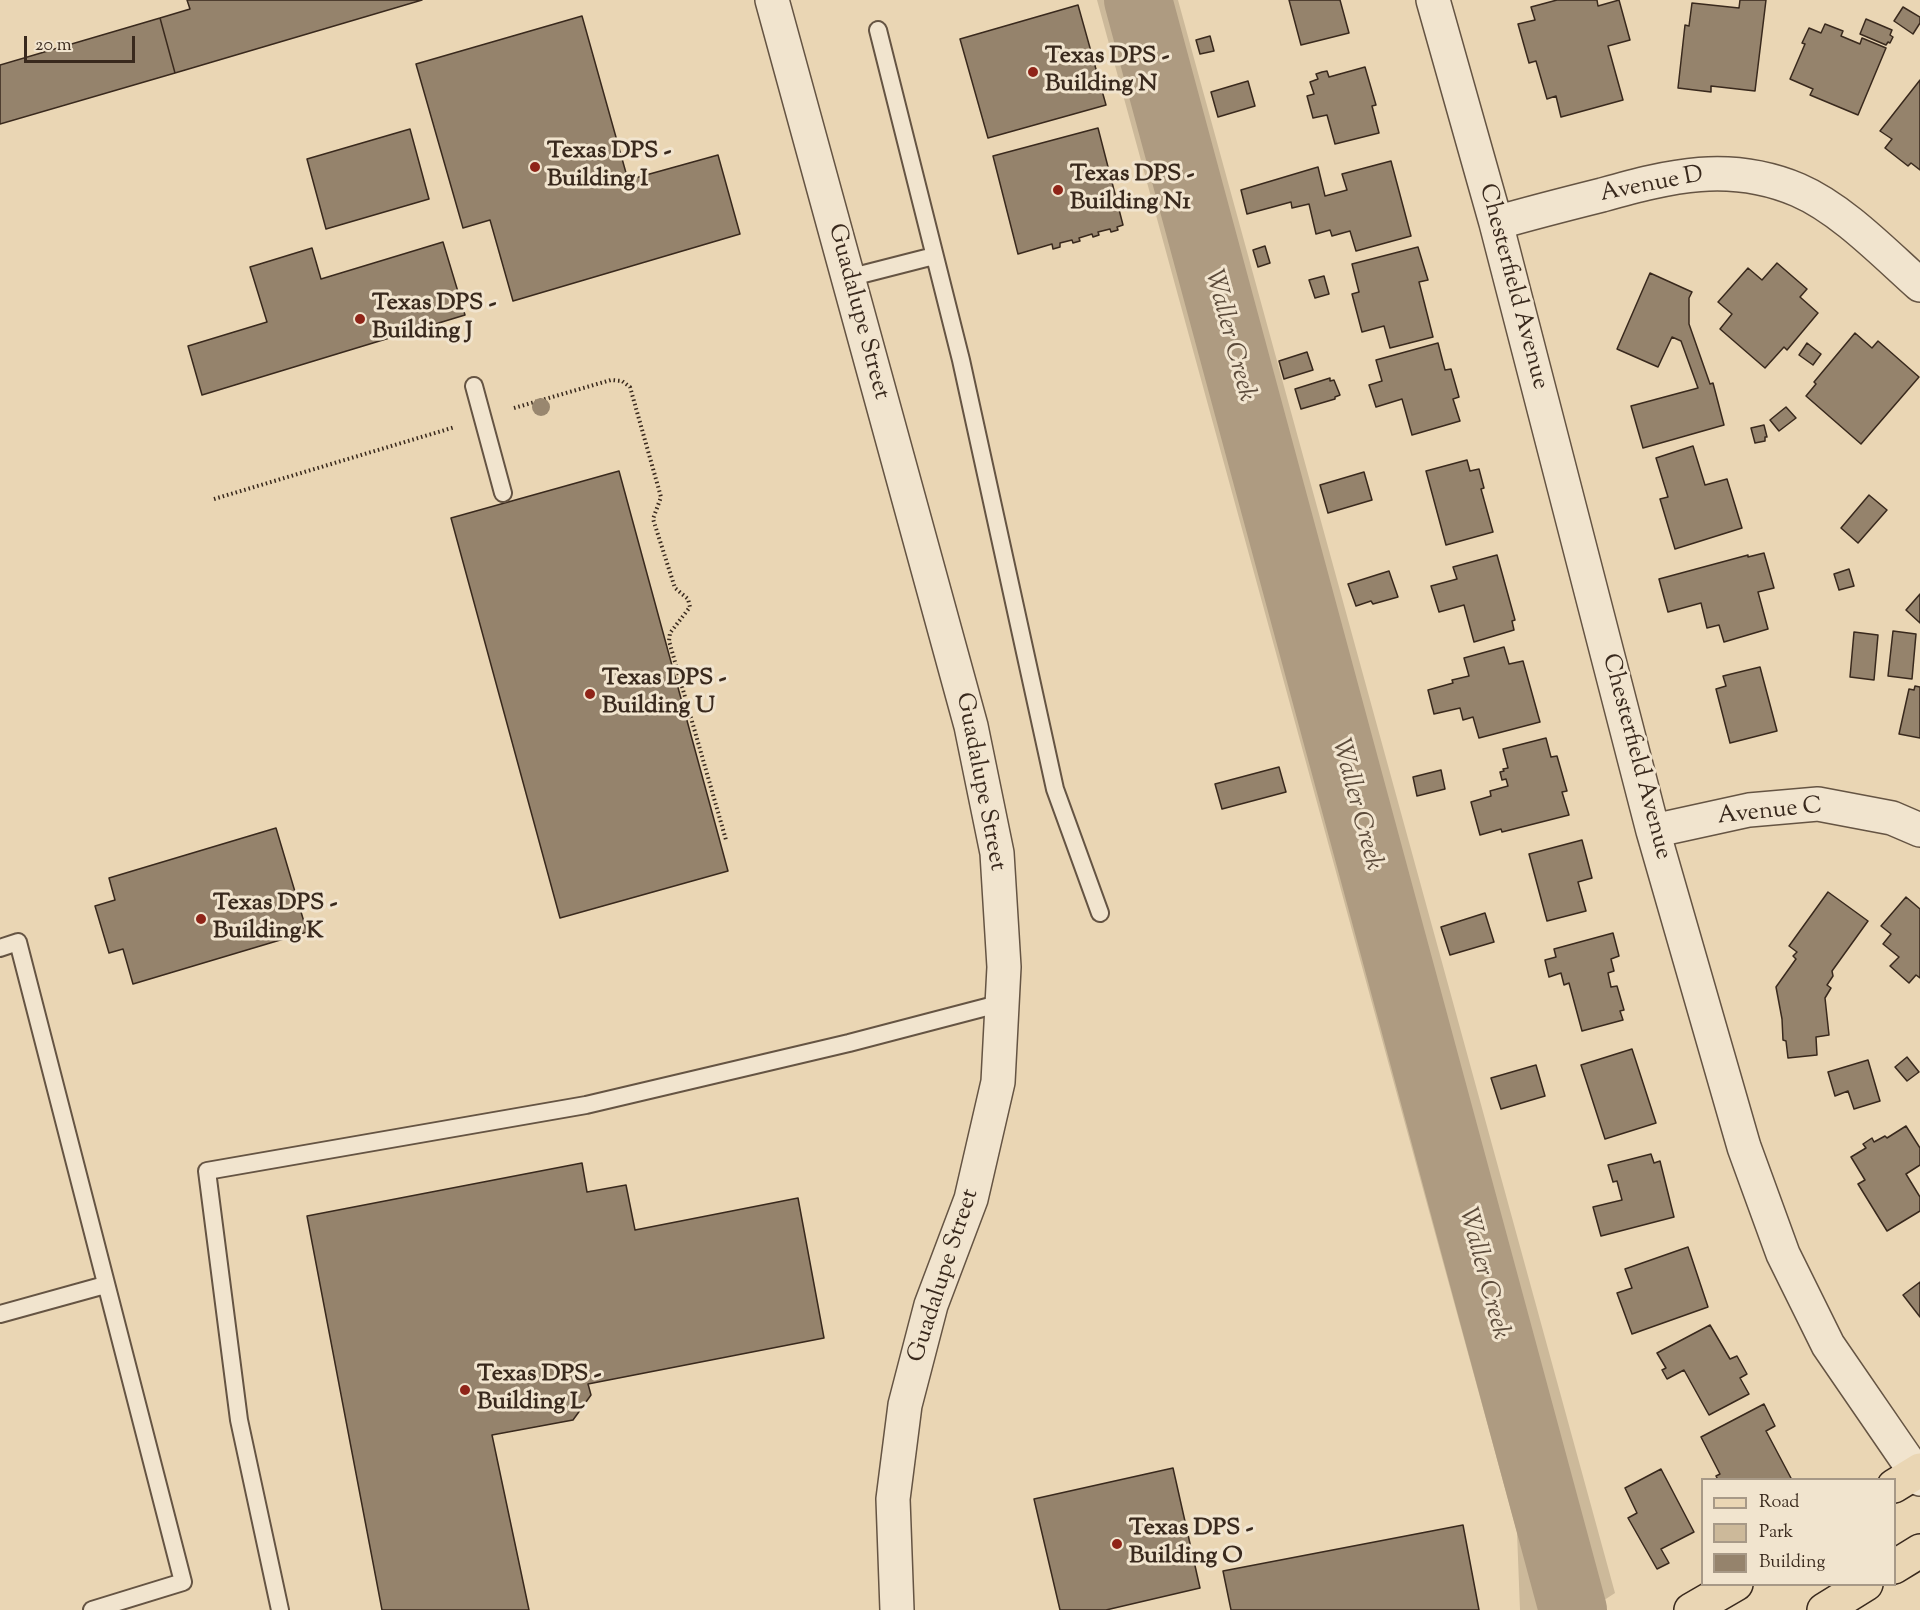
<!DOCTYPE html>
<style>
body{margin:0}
#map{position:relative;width:1920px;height:1610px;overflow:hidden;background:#ead6b4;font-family:"Sorts Mill Goudy",serif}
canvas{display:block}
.legend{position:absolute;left:1701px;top:1478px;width:195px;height:108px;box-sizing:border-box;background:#f1e4ce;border:2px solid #a79987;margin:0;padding:8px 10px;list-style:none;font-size:18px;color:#39291d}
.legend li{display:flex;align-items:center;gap:12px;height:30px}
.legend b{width:30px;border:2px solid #a79987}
.scale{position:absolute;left:24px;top:36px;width:111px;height:27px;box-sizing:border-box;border:3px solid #39291d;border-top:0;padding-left:8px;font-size:18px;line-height:21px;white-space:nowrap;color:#39291d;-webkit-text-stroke:4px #f1e4ce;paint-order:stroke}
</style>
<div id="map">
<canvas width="1920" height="1610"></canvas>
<ul class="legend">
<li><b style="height:8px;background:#ead6b4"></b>Road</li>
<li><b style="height:16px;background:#ccb99a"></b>Park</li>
<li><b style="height:16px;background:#95836c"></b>Building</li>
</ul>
<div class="scale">20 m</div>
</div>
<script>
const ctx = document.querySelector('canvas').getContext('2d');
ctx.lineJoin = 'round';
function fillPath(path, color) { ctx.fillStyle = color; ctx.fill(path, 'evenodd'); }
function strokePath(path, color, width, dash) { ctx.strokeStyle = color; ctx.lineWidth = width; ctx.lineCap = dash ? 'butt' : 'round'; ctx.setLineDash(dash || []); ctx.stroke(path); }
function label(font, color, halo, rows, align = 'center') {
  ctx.font = font + ' "Sorts Mill Goudy",serif'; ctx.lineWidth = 6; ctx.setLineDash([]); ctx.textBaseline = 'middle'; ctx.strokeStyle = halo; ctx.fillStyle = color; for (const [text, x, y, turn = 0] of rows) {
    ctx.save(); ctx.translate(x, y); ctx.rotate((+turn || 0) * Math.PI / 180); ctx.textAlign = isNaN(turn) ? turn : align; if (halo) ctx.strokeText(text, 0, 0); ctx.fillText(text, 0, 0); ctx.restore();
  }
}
const green = new Path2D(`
 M1097,0H1178L1615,1593L1589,1610H1520L1517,1532Z`);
const river = new Path2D(`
 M1138,0L1573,1610`);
const building = new Path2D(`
 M187,0H422L175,73L160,18L190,9Z
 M1289,0H1340L1349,33L1301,45Z
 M1557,0H1597L1598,6L1619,0L1630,40L1608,46L1623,100L1561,117L1556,96L1547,99L1536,61L1529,63L1518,24L1535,20L1531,7Z
 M1740,0H1766L1755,91L1711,86V92L1678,88L1685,25L1689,26L1692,3L1739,8Z
 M1078,5L1106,105L988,138L960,39Z
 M1903,7L1920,17V23L1913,34L1894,21Z
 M582,16L628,180L718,155L740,234L513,301L490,220L463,228L416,64Z
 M160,18L175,73L0,124V65Z
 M1866,19L1892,30L1890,35L1893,37L1890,43L1888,42L1886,45L1860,34Z
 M1825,24L1843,31L1841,36L1860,44L1862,38L1886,48L1858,115L1810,95L1813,89L1790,79L1805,44L1802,43L1809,28L1821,33Z
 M1210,36L1214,51L1200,54L1196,40Z
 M1365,67L1376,105L1372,106L1379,133L1335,144L1327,115L1313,118L1307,96L1314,94L1310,82L1318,79L1316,74L1322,72L1327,71L1329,77Z
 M1920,80V170L1911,163L1908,166L1885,148L1892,139L1880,131Z
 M1248,81L1255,106L1218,117L1211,92Z
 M1098,128L1123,225L1117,227L1118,230L1111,232L1110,229L1098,232L1099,235L1093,237L1092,234L1079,238L1080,241L1073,243L1072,240L1060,243V247L1053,249L1052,244L1018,254L993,156Z
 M410,129L429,199L326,229L307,159Z
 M1391,161L1411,236L1356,251L1350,231L1332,236L1330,230L1316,234L1309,204L1292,208L1291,202L1247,214L1241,190L1318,167L1325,196L1347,190L1342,174Z
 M443,242L465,315L202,395L188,346L267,322L250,267L312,248L321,279Z
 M1265,246L1270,263L1258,267L1253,250Z
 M1418,247L1428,280L1419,282L1433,337L1390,348L1384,326L1362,332L1352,294L1359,292L1352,264Z
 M1777,263L1807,289L1800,297L1818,313L1787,350L1784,347L1765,368L1720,329L1732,314L1718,302L1748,268L1762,280Z
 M1650,273L1692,292L1689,298V324L1710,384L1713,383L1724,425L1643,448L1631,406L1698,388L1681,341L1672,337L1658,367L1617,349Z
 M1324,276L1329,294L1315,298L1309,280Z
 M1855,333L1872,348L1878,341L1919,377L1861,444L1806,396L1816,384L1814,382Z
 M1438,343L1445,370L1451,369L1459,397L1453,399L1460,421L1412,435L1402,399L1376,407L1369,385L1382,381L1376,360Z
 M1807,343L1821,354L1813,365L1799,355Z
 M1307,352L1313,370L1284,379L1279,361Z
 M1330,378V381L1334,380L1340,395L1335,397V399L1301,409L1295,389Z
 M1786,407L1796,418L1779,431L1770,420Z
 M1764,425L1767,437H1765V441L1755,443L1751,428Z
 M1693,446L1705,485L1727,479L1742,528L1675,549L1660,499L1668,497L1656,458Z
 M1467,460L1470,471L1479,469L1484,488L1481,489L1493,532L1446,545L1426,471Z
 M619,471L728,871L560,918L451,518Z
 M1364,472L1372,500L1328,513L1320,485Z
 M1869,495L1887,510L1858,543L1841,528Z
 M1764,553L1774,588L1758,592L1768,629L1724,642L1719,625L1707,628L1701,603L1668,612L1659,579L1748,555V557Z
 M1497,555L1515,620L1512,621L1514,630L1474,642L1464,605L1439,612L1431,586L1457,579L1453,567Z
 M1849,569L1854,586L1839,590L1834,574Z
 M1389,571L1398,597L1373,604L1371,601L1356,606L1348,584Z
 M1920,594V623L1906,610Z
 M1893,631L1916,634L1912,679L1888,676Z
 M1854,632L1878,635L1874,680L1850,677Z
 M1504,647L1509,664L1523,661L1540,722L1479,738L1473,717L1463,720L1460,708L1434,714L1428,690L1453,683L1452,680L1469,676L1464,658Z
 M1760,667L1777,731L1730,743L1716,689L1726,686L1723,676Z
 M1915,686L1920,687V738L1899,734L1909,689L1914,690Z
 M1546,738L1551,757L1557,756L1567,791L1562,792L1569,815L1502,832L1501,829L1480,835L1471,802L1491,796L1490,791L1508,786L1506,779L1502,780L1500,772L1504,771L1503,769L1508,768L1503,749Z
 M1279,767L1286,792L1222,809L1215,784Z
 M1441,770L1445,789L1417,796L1413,777Z
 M276,828L307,932L133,984L123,949L109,953L95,906L115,900L109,878Z
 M1582,840L1592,878L1578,882L1586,911L1547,921L1529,854Z
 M1828,892L1868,921L1832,971L1833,976L1827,985L1831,988L1825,998L1829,1035L1816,1037L1817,1055L1788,1058L1786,1041L1783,1040L1782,1019L1776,987L1796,959L1793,956L1797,952L1789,946Z
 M1906,897L1920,909V978L1916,975L1909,983L1890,966L1899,957L1883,944L1891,934L1881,926Z
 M1485,913L1494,942L1450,955L1441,927Z
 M1613,933L1619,956L1611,959L1614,971L1608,973L1611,987L1617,986L1624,1010L1620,1011L1623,1020L1582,1031L1569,983L1564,985L1561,973L1549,977L1545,960L1556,957L1554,949Z
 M1632,1049L1656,1123L1605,1139L1581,1065Z
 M1907,1057L1919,1072L1907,1081L1895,1067Z
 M1868,1060L1880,1101L1854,1109L1848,1091L1835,1096L1828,1072Z
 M1536,1065L1545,1096L1501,1109L1491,1078Z
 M1906,1126L1920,1148V1165L1906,1174L1920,1197V1211L1887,1231L1858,1184L1865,1180L1851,1157L1866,1148L1863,1144L1872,1138L1874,1142L1885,1136L1887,1138Z
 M1651,1154L1654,1163L1660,1161L1674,1217L1601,1236L1593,1207L1622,1200L1617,1181L1613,1182L1608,1165Z
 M582,1163L587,1192L626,1185L635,1230L798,1198L824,1338L588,1384L591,1395L573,1420L492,1435L529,1610H382L307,1216Z
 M1688,1247L1708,1307L1632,1334L1617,1293L1632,1288L1625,1269Z
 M1920,1282V1317L1903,1295Z
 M1710,1325L1730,1359L1737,1356L1747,1374L1740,1378L1749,1394L1709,1415L1684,1370L1667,1379L1662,1370L1666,1368L1657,1353Z
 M1764,1404L1775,1426L1766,1431L1792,1480H1718L1716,1476L1720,1474L1701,1437Z
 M1173,1468L1200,1588L1106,1610H1060L1034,1499Z
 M1661,1469L1694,1532L1661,1549L1669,1563L1657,1569L1628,1518L1637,1513L1625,1488Z
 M1463,1525L1479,1610H1231L1223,1571Z`);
const path = new Path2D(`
 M514,408L611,380L622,381L630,387L661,497L653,519L675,588L688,599L690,607L670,633L669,641L726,840
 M214,499L455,427`);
const service = new Path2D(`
 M878,30L961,360L1055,789L1100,913
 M848,278L934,256
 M474,386L503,493
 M0,948L18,942L183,1582L92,1610
 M0,1314L105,1285
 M280,1610L239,1420L207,1171L586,1105L849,1043L1002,1003`);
const minor = new Path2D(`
 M1433,0L1496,223L1653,831L1744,1147L1783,1254L1828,1345L1920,1479
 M1496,223C1531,213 1566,204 1602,195C1670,176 1729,161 1798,190C1842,209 1884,253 1920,285
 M1653,831L1749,810L1818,804L1892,818L1920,830`);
const tertiary = new Path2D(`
 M772,0L971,726L997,853L1004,967L998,1082L971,1199L931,1305L905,1405L893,1499L897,1610`);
const primary = new Path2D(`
 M1894,1486L1920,1470
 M1894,1567L1920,1551
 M1691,1610L1736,1584
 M1824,1610L1866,1584`);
const trees = [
 [541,407]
];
const markers = [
 [1033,72,6,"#8f2418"],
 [535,167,6,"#8f2418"],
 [1058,190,6,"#8f2418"],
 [360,319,6,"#8f2418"],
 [590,694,6,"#8f2418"],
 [201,919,6,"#8f2418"],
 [465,1390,6,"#8f2418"],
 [1117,1544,6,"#8f2418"]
];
const poiNames = [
 ["Texas DPS -",1045,58],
 ["Building N",1045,86],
 ["Texas DPS -",547,153],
 ["Building I",547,181],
 ["Texas DPS -",1070,176],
 ["Building N1",1070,204],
 ["Texas DPS -",372,305],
 ["Building J",372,333],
 ["Texas DPS -",602,680],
 ["Building U",602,708],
 ["Texas DPS -",213,905],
 ["Building K",213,933],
 ["Texas DPS -",477,1376],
 ["Building L",477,1404],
 ["Texas DPS -",1129,1530],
 ["Building O",1129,1558]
];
const streetNames = [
 ["Avenue D",1652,186,-11],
 ["Chesterfield Avenue",1512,287,75],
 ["Guadalupe Street",857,312,75],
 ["Chesterfield Avenue",1635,757,75],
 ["Guadalupe Street",979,782,79],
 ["Avenue C",1770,813,-6],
 ["Guadalupe Street",945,1276,-72]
];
const waterNames = [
 ["Waller Creek",1228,336,75],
 ["Waller Creek",1355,805,75],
 ["Waller Creek",1482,1274,75]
];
fillPath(green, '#ccb99a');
strokePath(river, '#ae9b81', 68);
fillPath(building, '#95836c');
strokePath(building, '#39291d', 1.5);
strokePath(service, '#655443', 20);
strokePath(minor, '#655443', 36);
strokePath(tertiary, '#655443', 36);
strokePath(primary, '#39291d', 36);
strokePath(path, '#39291d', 4, [1.5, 3]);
strokePath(service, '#f1e4ce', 16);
strokePath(minor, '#f1e4ce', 33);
strokePath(tertiary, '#f1e4ce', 33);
strokePath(primary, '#ead6b4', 33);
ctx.fillStyle = '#99876f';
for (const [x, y] of trees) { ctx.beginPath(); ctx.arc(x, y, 9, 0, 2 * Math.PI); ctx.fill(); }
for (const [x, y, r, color] of markers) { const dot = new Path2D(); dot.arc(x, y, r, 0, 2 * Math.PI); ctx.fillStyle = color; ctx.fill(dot); strokePath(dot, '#f1e4ce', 2); }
label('bold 24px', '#39291d', '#f1e4ce', poiNames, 'left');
label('24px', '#39291d', '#f1e4ce', streetNames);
label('italic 26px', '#5c4b3b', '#f1e4ce', waterNames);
</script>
